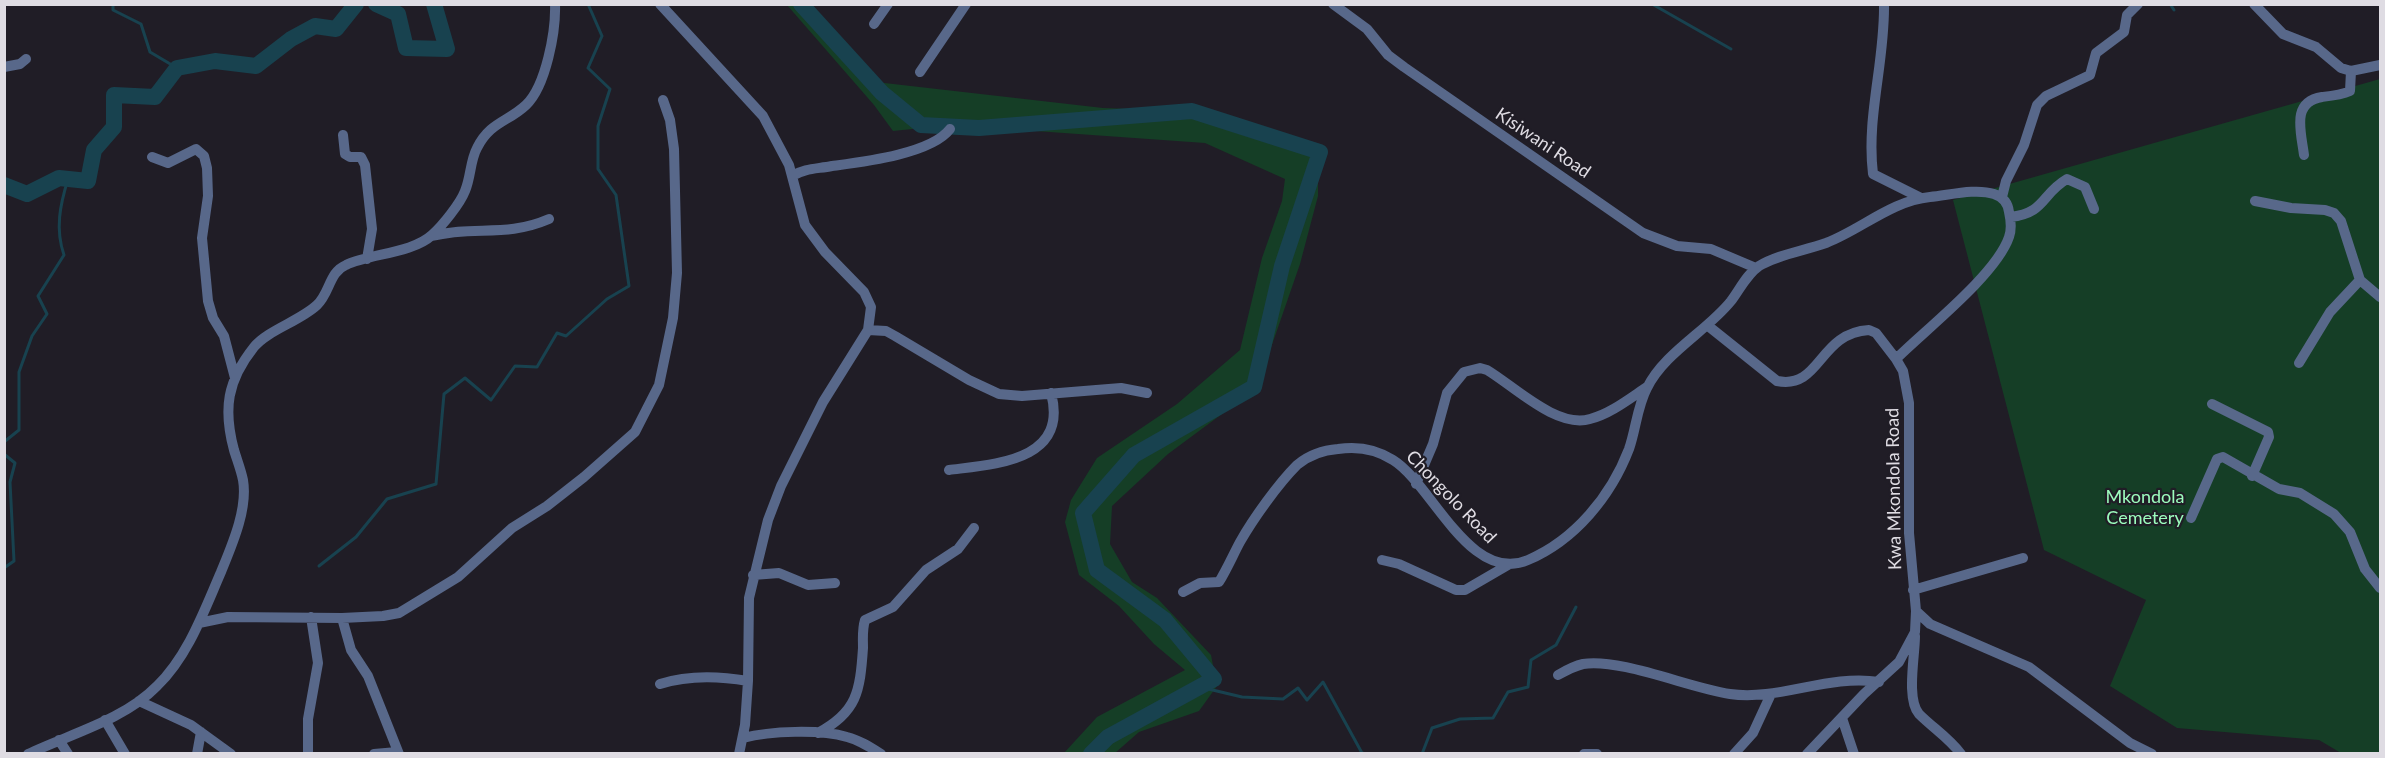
<!DOCTYPE html>
<style>
body{margin:0}
#map{position:relative;width:2385px;height:758px;overflow:hidden;background:#201d26;font-family:Lato,sans-serif}
canvas{display:block}
.frame{position:absolute;inset:0;border:6px solid #dfdce3;pointer-events:none}
</style>
<div id="map">
<canvas width="2385" height="758"></canvas>
<div class="frame"></div>
</div>
<script>
const ctx = document.querySelector('canvas').getContext('2d');
ctx.lineJoin = 'round';
function fillPath(path, color) { ctx.fillStyle = color; ctx.fill(path, 'evenodd'); }
function strokePath(path, color, width, dash) { ctx.strokeStyle = color; ctx.lineWidth = width; ctx.lineCap = dash ? 'butt' : 'round'; ctx.setLineDash(dash || []); ctx.stroke(path); }
function label(font, color, halo, rows, align = 'center') {
  ctx.font = font + ' Lato,sans-serif'; ctx.lineWidth = 4.5; ctx.setLineDash([]); ctx.textBaseline = 'middle'; ctx.strokeStyle = halo; ctx.fillStyle = color; for (const [text, x, y, turn = 0] of rows) {
    ctx.save(); ctx.translate(x, y); ctx.rotate((+turn || 0) * Math.PI / 180); ctx.textAlign = isNaN(turn) ? turn : align; if (halo) ctx.strokeText(text, 0, 0); ctx.fillText(text, 0, 0); ctx.restore();
  }
}
const green = new Path2D(`
 M787,5H801L867,81L1103,108L1195,111L1318,148V196L1300,264L1257,388L1168,454L1112,506L1110,544L1132,582L1157,598L1211,655L1217,686L1199,711L1139,732L1115,753H1064L1097,717L1185,670L1154,644L1119,606L1079,575L1065,522L1071,500L1097,458L1177,404L1240,350L1262,258L1282,201L1285,179L1205,143L951,125L893,131L874,105Z
 M2380,79V753H2341L2319,740L2177,728L2110,686L2146,600L2044,550L1953,200Z`);
const stream = new Path2D(`
 M113,4V10L141,24L150,52L177,68
 M1652,4L1731,49
 M2170,4L2174,10
 M4,442L19,430V372L32,336L47,314L38,296L64,255C55,229 60,205 68,179
 M4,454L15,463L10,482L14,561L4,568
 M319,566L356,537L387,499L436,484L444,394L465,378L491,400L515,366L537,367L557,333L566,336L607,299L629,286L616,195L598,169V126L610,89L588,68L602,36L588,4
 M1200,687L1242,697L1283,699L1298,688L1307,700L1323,682L1362,753L1367,754
 M1422,754L1432,728L1460,719L1493,718L1508,692L1528,687L1531,660L1556,645L1576,607`);
const river = new Path2D(`
 M376,4L398,14L406,48L447,49L434,4
 M801,4L882,93L921,125L979,128L1192,111L1320,152L1282,266L1254,387L1134,455L1083,513L1097,570L1165,620L1214,679L1108,737L1091,754
 M4,185L27,194L59,178L88,181L94,150L114,127V95L155,97L177,68L215,61L256,66L291,39L315,26L336,29L356,4`);
const minor = new Path2D(`
 M660,4L763,116L789,165L805,225L825,252L864,292L871,307L868,330L823,402L781,486L768,520L749,598L748,681L745,725L739,754
 M1333,4L1367,29L1388,55L1404,67L1643,233L1677,246L1711,249L1756,268
 M1884,4C1885,62 1866,117 1873,174L1921,198
 M2254,4L2283,34L2316,47L2341,68L2351,71L2380,65
 M874,24L888,4
 M4,67L20,64L26,59
 M920,72L966,4
 M343,135L345,154L350,157H361L365,165L372,229L367,259
 M2304,155C2301,131 2291,102 2322,97C2331,96 2341,95 2350,91L2351,71
 M152,157L168,163L196,149L204,156L207,168L208,196L202,238L208,301L213,318L224,336L235,378
 M792,176C805,168 817,169 832,166C862,162 931,154 950,129
 M2002,197L2006,181L2024,145L2037,105L2046,96L2090,75L2096,53L2124,32L2127,15L2138,4
 M2255,201L2291,208L2325,210L2334,213L2341,221L2360,280L2380,297
 M2010,217C2046,213 2041,194 2067,179L2085,187L2094,209
 M432,236C475,225 505,238 549,219
 M1707,325L1777,381C1821,390 1818,333 1869,330L1876,333L1896,359L1903,371L1909,403V533L1916,611L1915,632L1899,662L1864,694L1807,754
 M868,330L886,331L895,336L969,380L999,394L1022,396L1121,388L1147,393
 M2299,363L2330,312L2360,280
 M2212,404L2268,432L2269,437L2252,476
 M949,470C995,464 1069,461 1051,393
 M1416,484L1433,444L1447,393L1464,372L1480,368L1487,370C1514,386 1557,429 1590,419C1610,414 1629,399 1647,387
 M2191,518L2217,459L2223,457L2279,489L2300,493L2334,514L2350,532L2365,569L2380,588
 M1382,560L1399,564L1456,590H1465L1508,565
 M753,575L779,573L808,585L835,583
 M1913,590L2023,558
 M1183,592L1200,583L1219,582C1227,569 1233,555 1240,542C1253,519 1278,484 1297,465C1309,455 1323,450 1338,449C1358,446 1376,449 1393,460C1432,484 1470,585 1528,560C1575,540 1611,496 1629,449C1636,429 1637,407 1647,388C1664,353 1707,331 1731,301C1740,289 1747,274 1759,266C1779,254 1804,251 1826,243C1862,229 1891,201 1930,197C1950,195 1976,188 1994,194C2003,197 2008,203 2009,212C2011,221 2012,229 2009,237C1996,275 1925,330 1896,359
 M1916,611L1930,624L2029,667L2130,743L2152,754
 M342,618L351,650L368,676L399,754
 M199,623L228,617L342,618L383,616L399,613L458,577L512,528L547,506L584,477L635,432L659,385L673,318L677,273L674,149L670,120L663,100
 M1915,636C1915,656 1906,699 1919,714C1933,728 1949,738 1961,754
 M1558,675C1565,671 1574,666 1583,664C1620,658 1690,688 1730,694C1779,701 1828,674 1879,682
 M660,684C688,675 719,676 748,681
 M139,701L191,725L231,754
 M1842,718L1854,754
 M105,720L125,754
 M818,733C857,712 860,692 863,648C863,638 862,630 865,620L893,607L926,570L958,549L974,528
 M743,738C770,731 820,729 847,737C859,740 870,747 881,754
 M59,740L68,754
 M28,754C70,734 124,720 157,686C188,656 204,611 221,572C232,545 248,509 243,480C241,470 237,460 234,450C223,409 227,381 254,347C268,330 300,321 317,305C330,293 329,272 346,265C369,254 413,253 432,235C442,226 460,204 465,191C471,177 470,161 477,148C490,122 508,122 526,105C546,86 556,31 555,4
 M197,754L201,732
 M308,754V719L318,663L311,617
 M374,754L397,752
 M1584,754H1597
 M1734,754L1753,733L1771,694`);
const streetNames = [
 ["Kisiwani Road",1543,143,34],
 ["Kwa Mkondola Road",1894,489,-91],
 ["Chongolo Road",1451,497,46]
];
const parkNames = [
 ["Mkondola",2145,497],
 ["Cemetery",2145,518]
];
fillPath(green, '#153e26');
strokePath(stream, '#18424f', 3);
strokePath(river, '#18424f', 16);
strokePath(minor, '#58688a', 10);
label('18px', '#dfdce3', '#201d26', streetNames);
label('18px', '#9cfcbd', '#201d26', parkNames);
</script>
